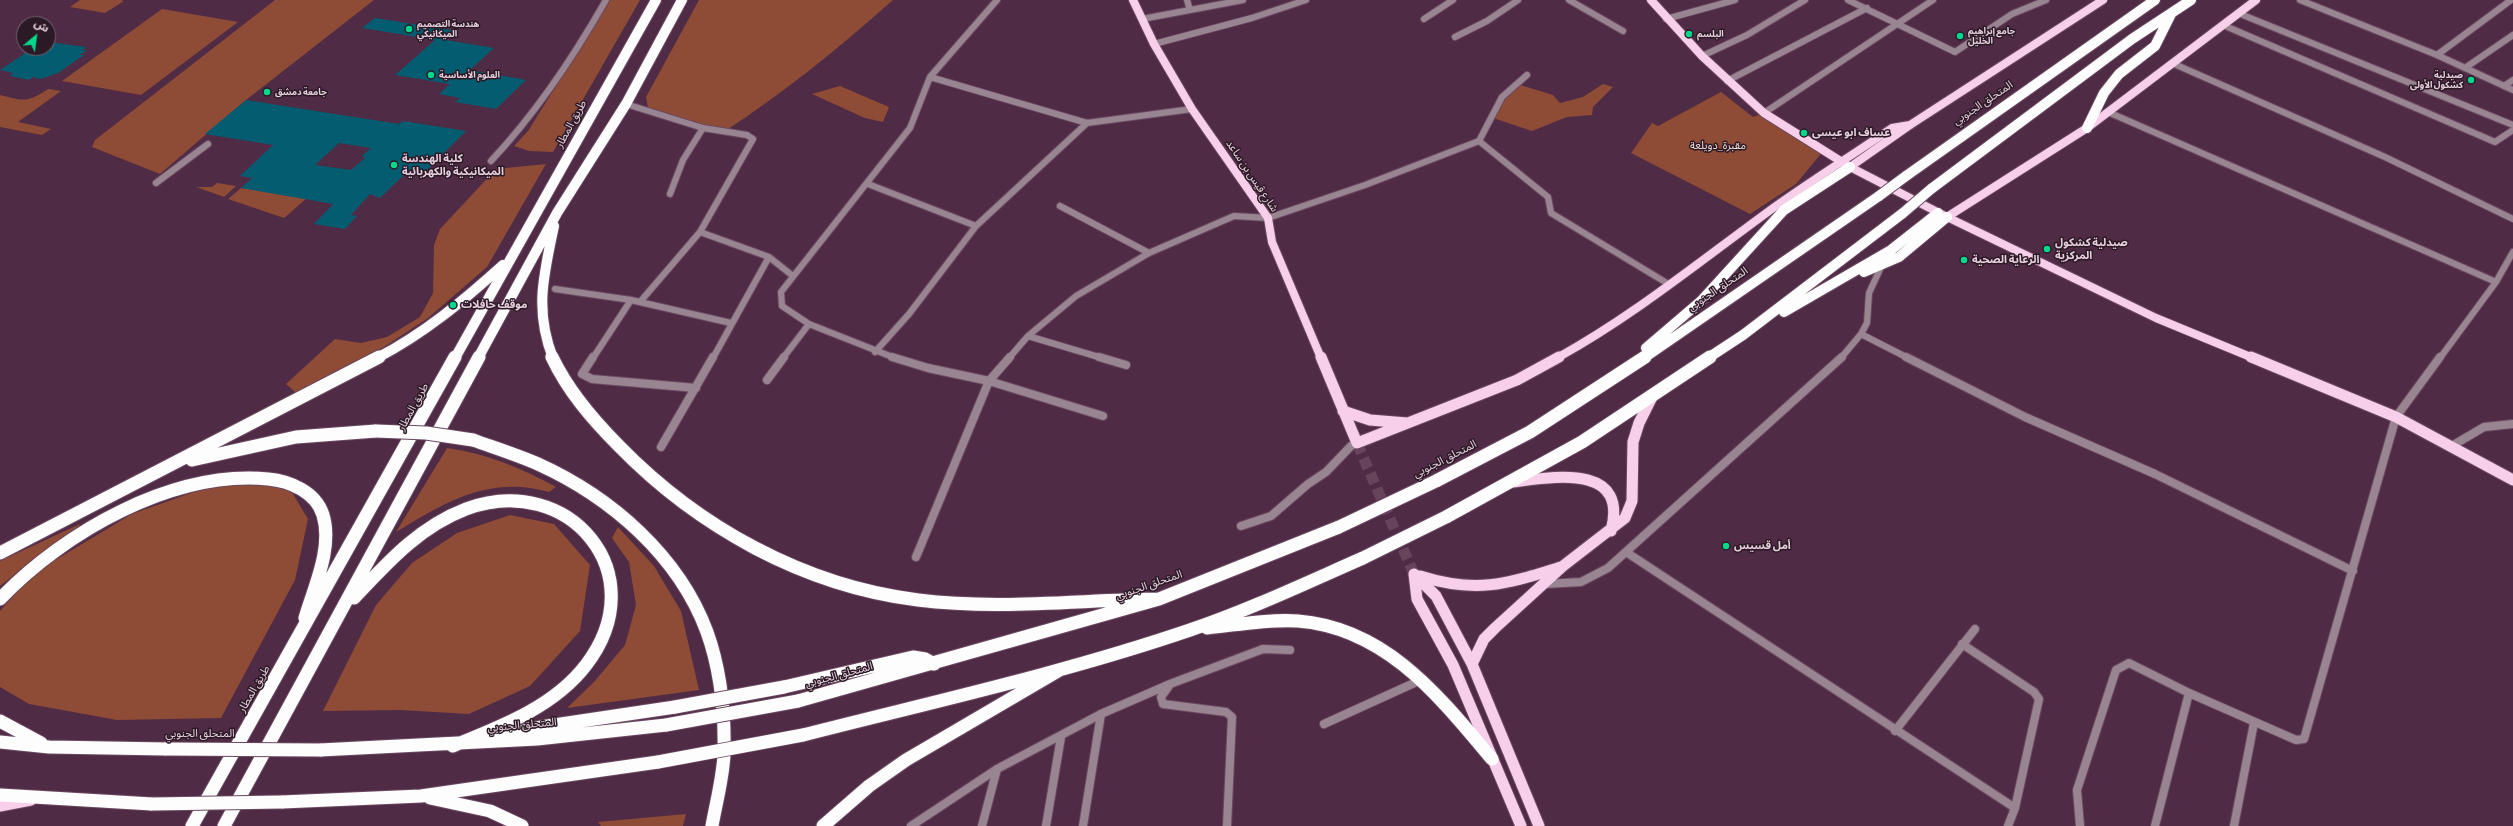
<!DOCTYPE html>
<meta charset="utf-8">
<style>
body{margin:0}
#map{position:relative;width:2513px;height:826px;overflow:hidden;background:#502b45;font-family:"Alegreya Sans","Noto Sans Arabic",sans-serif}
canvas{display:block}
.north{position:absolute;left:16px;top:16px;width:40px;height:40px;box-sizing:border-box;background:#2b1a26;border:1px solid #766270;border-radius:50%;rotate:29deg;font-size:11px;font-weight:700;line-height:16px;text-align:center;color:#e7cfde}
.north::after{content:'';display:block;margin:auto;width:14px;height:18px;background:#00d98c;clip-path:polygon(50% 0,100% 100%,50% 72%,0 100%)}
</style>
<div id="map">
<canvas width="2513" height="826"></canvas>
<div class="north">ش</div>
</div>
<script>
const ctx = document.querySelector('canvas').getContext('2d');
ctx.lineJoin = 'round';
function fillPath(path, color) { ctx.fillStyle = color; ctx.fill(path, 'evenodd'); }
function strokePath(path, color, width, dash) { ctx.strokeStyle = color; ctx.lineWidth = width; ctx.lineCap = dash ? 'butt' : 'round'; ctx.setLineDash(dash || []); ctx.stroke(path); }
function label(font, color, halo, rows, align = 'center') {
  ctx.font = font + ' "Alegreya Sans","Noto Sans Arabic",sans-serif'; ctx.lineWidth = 3; ctx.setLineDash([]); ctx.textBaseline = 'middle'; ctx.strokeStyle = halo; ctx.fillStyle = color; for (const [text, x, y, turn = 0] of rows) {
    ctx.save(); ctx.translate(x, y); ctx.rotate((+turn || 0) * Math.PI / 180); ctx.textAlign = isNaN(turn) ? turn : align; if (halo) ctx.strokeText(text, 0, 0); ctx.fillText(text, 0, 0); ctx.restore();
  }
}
const green = new Path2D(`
 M80,0H121L124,1L105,13L70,7Z
 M275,0H374L246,100L160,174L92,147L95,140Z
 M610,0H640L553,152L529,151L514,146L528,131Z
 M699,0H893C839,48 785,92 725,131L648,108L646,97Z
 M162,9L238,22L141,95L62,81Z
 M1517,84L1553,95L1560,103L1583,97L1603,84L1613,87L1593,107L1592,115L1567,117L1532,131L1493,118L1502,97Z
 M840,86L889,107L883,122L865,118L812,94Z
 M48,89L61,91L18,122L51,129L42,135L0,127V95C24,101 27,103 48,89Z
 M1721,92L1753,117L1764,113L1824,150L1796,184L1750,214L1631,153L1652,123L1658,126Z
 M546,164L487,267L428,318L384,347L296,393L286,384L335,339L361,343L387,337L420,317L433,293L434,245L440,229L496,169Z
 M217,183L236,186L224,197L196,187H212Z
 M241,188L307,198L284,218L228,199Z
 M447,448C488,454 519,467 556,487L549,492C489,475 446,502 396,532Z
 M244,478L290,489L308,519L295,580L221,718L117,720L29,704L0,687V611L32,574L132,514L222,482Z
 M510,515L554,524L590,565L580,631L530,686L469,714L400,710L323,711L376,605L412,563L457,533Z
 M80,524L79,528L58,541L0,586V561Z
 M618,527L654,566L681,611L699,690L567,708L594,682L625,645L636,605L629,562L612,538Z
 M686,814L683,826H601L598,822Z`);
const building = new Path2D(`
 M375,18L457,31L446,40L494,48L470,70L526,80L496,109L455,102L460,98L439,94L450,84L395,75L435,40L362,28Z
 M48,42L86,47L83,50H87L80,55H84L58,73L41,79L33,77L29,80L10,76L13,73L0,70L33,48H48Z
 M246,100L399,124L403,121L466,131L424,173H406L380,198L370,194L351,215L357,216L345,229L314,224L333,204L241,188L252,178L240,176L273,145L205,134ZM339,143L371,148L362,156L365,158L351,170L315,165Z`);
const majorTunnel = new Path2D(`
 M1357,443L1414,574`);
const minorFar1 = new Path2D(`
 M1187,0L1190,10
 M1569,0L1623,31
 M1848,0L1955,52L2012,14L2046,0
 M2300,0L2437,55L2513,90
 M2238,13L2513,125
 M1142,19L1243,0
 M1424,19L1453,0
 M1666,19L1735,0
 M2223,25L2495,142L2513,130
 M1455,37L1487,21L1518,0
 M1154,44L1252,18L1306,0
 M2437,55L2511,0
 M1702,56L1747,35L1805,0
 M2172,63L2385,157L2513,219
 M2465,68L2513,35
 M930,77L1087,123L1192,109
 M1727,81L1867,8
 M2504,86L2513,80
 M626,104L703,128L747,135L753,139L700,232L769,257L793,276
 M2108,112L2496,282
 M1764,113L1933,0
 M1479,141L1548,197L1551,213L1670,285
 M491,161C537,112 573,58 606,0
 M156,183L208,144
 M868,184L976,226
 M670,194L683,160L703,128
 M1060,206L1149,253
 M555,289L631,300L731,323
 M640,302L700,232
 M1861,334L1908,358
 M1028,336L1102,358
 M875,352L909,314L976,226L1087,123
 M593,358L631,300
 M713,358L769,257
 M783,358L809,324
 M895,358L809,324L782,306L781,292L910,128L930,77L997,0
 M1009,358L1028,336L1076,296L1149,253L1234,216L1268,218L1365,185L1479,141L1502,97L1527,75
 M1841,358L1861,334L1867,323L1869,293L1882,265
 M2440,358L2496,282L2513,252`);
const minor = new Path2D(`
 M593,357L582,374L592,379L696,388
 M892,357L928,368L989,381L1103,416
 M1099,357L1126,365
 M1906,357L2025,417L2155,474L2353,571
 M767,380L784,357
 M661,447L713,357
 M2450,447L2484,427L2513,424
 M1241,526L1271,516L1308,484L1326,472L1351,446L1357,443
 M1626,552L2015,808L2008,826
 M916,557L989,381L1010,357
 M1545,584L1581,582L1608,568L1842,357
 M1962,644L2034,692L2039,699L2015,808
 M1169,686L1161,697L1163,704L1226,712L1232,717L1227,826
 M1324,724L1423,679
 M1895,731L1975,629
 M911,826L997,769L1101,714L1170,684L1263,649L1290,650
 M982,826L997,769
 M1046,826L1061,737
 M1083,826L1101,714
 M2080,826L2077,790L2116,670L2129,663L2189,693
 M2155,826L2189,693L2296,740L2304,739L2396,417L2440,357
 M2234,826L2254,723`);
const majorFar1 = new Path2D(`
 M1133,0L1154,44L1192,109L1268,218L1272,242L1321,358
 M1651,0L1702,56L1764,113L1850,167L1947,217L2156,318L2253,358
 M1850,167L1910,125L2103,0
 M1947,217L2087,128L2256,0
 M1557,358C1635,315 1704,258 1776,206C1814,179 1854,154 1892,128L1910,125`);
const major = new Path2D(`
 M1321,357L1357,443L1517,380L1559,357
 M2251,357L2396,417L2513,480
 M1343,411L1370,420L1407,423
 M1512,482C1554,477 1629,463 1611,531
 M1414,574L1436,596L1472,664L1539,826
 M1414,574L1417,599L1453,665L1521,826
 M1420,576C1477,594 1506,584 1561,567
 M1472,664L1484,639L1495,628L1563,566L1625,518L1632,501L1633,442L1639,423L1653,395
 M0,806L31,800`);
const highwayFar1 = new Path2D(`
 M2087,128L2104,93L2119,74L2155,46L2171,14
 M1906,176L2155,0
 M1931,189L2132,39L2191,0
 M1864,272L1899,257L1947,217
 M1784,312L1891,250L1938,213
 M1646,348L1701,301L1784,210L1850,167
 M377,358C425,333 463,301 503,265
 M455,358L656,0
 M478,358L557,213L626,104L682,0
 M553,358C534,310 544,274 554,226
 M1644,358L1879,196
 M1708,358L1743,335L1903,213`);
const highway = new Path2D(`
 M552,357C568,391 592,419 619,446C698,527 804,586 918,600C998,610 1079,600 1159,599
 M473,440C495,448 517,455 538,464C611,497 679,556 707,632C721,671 725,714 724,754C723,778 716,803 712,826
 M192,460L296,437L376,431
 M1436,481L1530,432L1645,357
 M1446,517L1582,442L1710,357
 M0,553L379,357
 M354,598C388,562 419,527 466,509C569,471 656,574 586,665C554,707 500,727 453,746
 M0,599C64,532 173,470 268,479C290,481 316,492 323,515C333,548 314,587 305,618
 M1207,628C1237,625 1268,619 1298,621C1386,628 1439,696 1492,759
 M784,687L913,657L925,659L934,664
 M798,701L1159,599L1339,527
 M0,721L41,743
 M803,735C932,702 1064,673 1190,630C1249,610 1306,583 1363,558
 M503,736L541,727L675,707
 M0,742L49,747L166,749
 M320,750L537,739L666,725
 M0,795L152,804
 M430,798L490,811L522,826
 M282,802L421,796L658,762
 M192,826L455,357
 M224,826L479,357
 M823,826L869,786L906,760L1058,671`);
const highwayBridgeFar1 = new Path2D(`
 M1879,196L1906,176
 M1903,213L1931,189`);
const highwayBridge = new Path2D(`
 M376,431L426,433L473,440
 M1339,527L1436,481
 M1363,558L1446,517
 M675,707L784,687
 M666,725L798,701
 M166,749L320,750
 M658,762L803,735
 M152,804L282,802`);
const markers = [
 [409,29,4,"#00d98c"],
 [1689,34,4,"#00d98c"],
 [1960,36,4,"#00d98c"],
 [431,75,4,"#00d98c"],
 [2471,80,4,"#00d98c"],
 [267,92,4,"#00d98c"],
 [1804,133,4,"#00d98c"],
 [394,165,4,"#00d98c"],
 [2047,249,4,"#00d98c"],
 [1964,260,4,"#00d98c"],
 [453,305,4,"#00d98c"],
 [1726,546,4,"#00d98c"]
];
const farPoinames = [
 ["هندسة التصميم",417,24],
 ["الميكانيكي",417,34],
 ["جامع إبراهيم",1968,31],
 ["الخليل",1968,41],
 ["البلسم",1697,34],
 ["العلوم الأساسية",439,75],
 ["صيدلية",2463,75,"right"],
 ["كشكول الأولى",2463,85,"right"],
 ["جامعة دمشق",275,92]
];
const streetNames = [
 ["المتحلق الجنوبي",1983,103,-34],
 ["طريق المطار",571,124,-61],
 ["شارع قيس بن ساعد",1252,176,56],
 ["المتحلق الجنوبي",1718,289,-34],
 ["طريق المطار",413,407,-61],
 ["المتحلق الجنوبي",1445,459,-27],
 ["المتحلق الجنوبي",1149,585,-19],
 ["المتحلق الجنوبي",839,675,-15],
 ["طريق المطار",254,689,-60],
 ["المتحلق الجنوبي",522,725,-5],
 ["المتحلق الجنوبي",200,734]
];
const poiNames = [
 ["عساف ابو عيسى",1812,133],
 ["كلية الهندسة",402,159],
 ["الميكانيكية والكهربائية",402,172],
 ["صيدلية كشكول",2055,243],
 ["المركزية",2055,256],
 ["الرعاية الصحية",1972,260],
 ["موقف حافلات",461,305],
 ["أمل قسيس",1734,546]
];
const parkNames = [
 ["مقبرة_دويلعة",1718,146]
];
fillPath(green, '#8e4b35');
fillPath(building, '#035c6f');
strokePath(majorTunnel, '#67445c', 11, [11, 5.5]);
strokePath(minorFar1, '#6b4961', 8);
strokePath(minor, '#6b4961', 10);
strokePath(majorFar1, '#6b4961', 10);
strokePath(major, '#6b4961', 13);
strokePath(highwayFar1, '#6b4961', 12);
strokePath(highway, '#6b4961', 15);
strokePath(minorFar1, '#998592', 6);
strokePath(minor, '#998592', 8);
strokePath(majorFar1, '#f8cfea', 8);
strokePath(major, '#f8cfea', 11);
strokePath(highwayFar1, '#fdfdfd', 10);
strokePath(highway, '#fdfdfd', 13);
strokePath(highwayBridgeFar1, '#6b4961', 12, []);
strokePath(highwayBridge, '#6b4961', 15, []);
strokePath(highwayBridgeFar1, '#fdfdfd', 10);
strokePath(highwayBridge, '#fdfdfd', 13);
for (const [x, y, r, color] of markers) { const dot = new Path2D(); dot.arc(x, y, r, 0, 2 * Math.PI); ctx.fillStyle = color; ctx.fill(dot); strokePath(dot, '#2b1a26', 1.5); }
label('bold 9px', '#e7cfde', '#2b1a26', farPoinames, 'left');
label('11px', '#e7cfde', '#2b1a26', streetNames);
label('bold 11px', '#e7cfde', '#2b1a26', poiNames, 'left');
label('11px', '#f2ddd6', '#2b1a26', parkNames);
</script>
